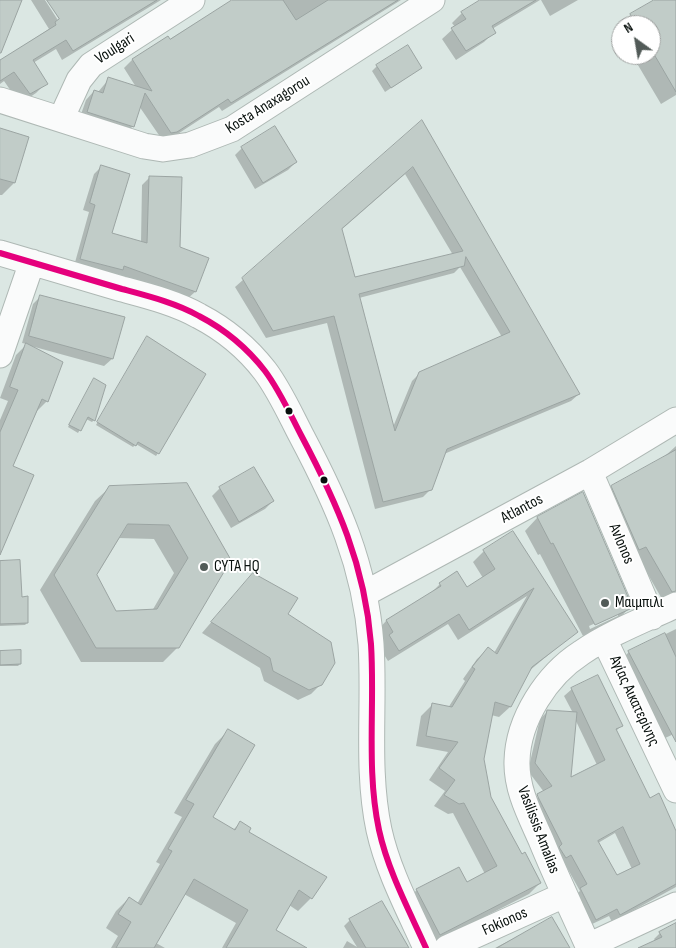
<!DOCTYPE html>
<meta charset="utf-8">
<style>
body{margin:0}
#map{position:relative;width:676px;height:948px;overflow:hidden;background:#dbe7e3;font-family:"Sofia Sans Condensed",sans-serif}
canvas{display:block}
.north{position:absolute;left:611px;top:15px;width:50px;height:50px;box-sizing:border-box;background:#fff;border:1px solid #9c9f9e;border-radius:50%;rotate:328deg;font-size:14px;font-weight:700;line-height:20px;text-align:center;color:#08100d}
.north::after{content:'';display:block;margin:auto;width:18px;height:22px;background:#525b58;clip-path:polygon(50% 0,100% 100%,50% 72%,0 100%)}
</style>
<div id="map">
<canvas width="676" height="948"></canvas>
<div class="north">N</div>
</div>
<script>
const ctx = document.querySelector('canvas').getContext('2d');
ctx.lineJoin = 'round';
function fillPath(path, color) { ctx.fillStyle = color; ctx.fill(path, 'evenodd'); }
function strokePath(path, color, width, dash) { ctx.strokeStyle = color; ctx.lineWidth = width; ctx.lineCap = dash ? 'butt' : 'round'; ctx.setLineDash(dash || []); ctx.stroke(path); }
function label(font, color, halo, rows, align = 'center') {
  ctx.font = font + ' "Sofia Sans Condensed",sans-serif'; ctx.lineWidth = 4; ctx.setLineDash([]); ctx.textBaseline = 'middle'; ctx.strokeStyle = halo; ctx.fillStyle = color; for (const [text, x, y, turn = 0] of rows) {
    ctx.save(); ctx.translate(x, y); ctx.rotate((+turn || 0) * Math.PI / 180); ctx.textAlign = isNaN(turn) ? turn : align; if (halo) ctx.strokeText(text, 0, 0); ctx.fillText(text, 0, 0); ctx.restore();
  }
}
const shadow = new Path2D(`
 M31,0H45L61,25L63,24L48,0H161L62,60L56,49L33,63L46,83L36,93L20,104L4,81L0,84V61L49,29Z
 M234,0H401L222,111L219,107L167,141H163L139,106L132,127L124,135L79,120L86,100L94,91L98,92L109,79L136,87L124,68L132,60L168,38L170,41Z
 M492,0H540L492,29L494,32L484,42L456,60L442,39L455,27L452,23L462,13Z
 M541,0H578L550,16Z
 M657,0H676V95L661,104L632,55H651V25H621L631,15Z
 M621,25V36L617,29Z
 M377,66L421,68L385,92L372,71Z
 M421,122L579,394L571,401L444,454L431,489L423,497L375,509L327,323L266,338L235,287ZM405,174L453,255L354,279L341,230ZM460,267L502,337L420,373L412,381L393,427L359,298L454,273Z
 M0,130L14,183L2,195H0Z
 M242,148L296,162L288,170L255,189L235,155Z
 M101,167L110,234L141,242L142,185L149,178L179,248L207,259L195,292L187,299L118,274L115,277L74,266L89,212L83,210L94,174Z
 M41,296L112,359L104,366L31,346L47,401L37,411L12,467L0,541V420L8,401L0,398L16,355L27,344L22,343L33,304Z
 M145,340L158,453L156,456L136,444L133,447L96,425Z
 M94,380V420L92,422L86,419L78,433L68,427Z
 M676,446V591L662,599L603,496L612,487L664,457Z
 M110,487L230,560L178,647L163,662H81L40,590L95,501ZM118,538L154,539L174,573L152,611L116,613L95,575Z
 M220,488L273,501L265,509L231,528L212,496Z
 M582,494L629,608L617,621L583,636L540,554L538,555L525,531L537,518ZM618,613V616L590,629L589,626Z
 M513,533L576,632L529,671L510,707L499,717L491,715L483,759L489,798L521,856L540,883L529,894L429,945L406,900L417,890L467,884L485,874L453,813L448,814L434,806L445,791L429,780L448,752L416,746L421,716L432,705L448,708L465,681L463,679L477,659L488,649L494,653L527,596L458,640L448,624L388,661L379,647L376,632L386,621L430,594L440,584L467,589L483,578L473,562L484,551Z
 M0,563L21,598L27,623L25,625L0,626Z
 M243,585L286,614L321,684L311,694L298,700L264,681L260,668L202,633Z
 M676,629V733L663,739L621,660L629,652Z
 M0,652L20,664L18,666H0Z
 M572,689L621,726L616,731L649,799L676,839V887L612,922L609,916L588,926L574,896L580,891L531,803L544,792L528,771L540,719L548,711L573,713L564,696ZM575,719L597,765L569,779ZM615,833L632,869L617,877L598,843Z
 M228,731L211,818L233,830L240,823L311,898L298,911L289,905L274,931L305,948H222L236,923L184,894L156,943L165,948H111L118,936L106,928L116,911L129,898L137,904L160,864L156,862L182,817L174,813L215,744Z
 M551,919L568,948H495Z
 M350,920L401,948H343L347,941L357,947L344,926Z
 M676,925V948H641L656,942L654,939L660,933Z`);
const building = new Path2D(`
 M0,0H22L1,53H0Z
 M47,0H157L73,51L66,40L33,60L48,84L30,94L14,72L0,81V60L56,25L55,22L59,19Z
 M232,0H283L296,20L328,0H398L231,103L228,99L177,132L171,133L145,93L134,127L87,112L94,90L103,93L108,77L152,91L132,59L168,36L170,39Z
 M480,0H536L492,26L496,33L466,51L451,28L466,19L461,12Z
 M654,0H676V92L651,49V25H637L630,14Z
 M408,45L422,68L391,88L376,65Z
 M422,120L580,394L447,449L432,490L383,502L334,316L273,331L242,278ZM413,167L463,251L355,277L342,229ZM466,257L510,332L419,372L395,431L359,294L464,266Z
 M275,126L297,162L263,183L241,147Z
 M0,128L29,137L15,183L0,179Z
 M101,165L130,174L112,233L147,243L149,176L182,177L180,247L209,258L196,292L124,266L123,270L80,259L95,205L90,203Z
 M40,295L125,317L113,359L29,336Z
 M147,336L206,374L159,454L138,442L136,446L97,422Z
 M26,343L63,362L48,402L42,399L13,466L34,475L0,555V432L18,390L10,387Z
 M94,378L106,385L95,421L88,417L81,431L69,425Z
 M676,450V591L672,592L646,547L639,550L611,486Z
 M254,467L274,501L239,522L219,487Z
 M187,483L231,560L179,648H96L54,575L109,486ZM128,524L169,525L188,558L157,609L116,611L97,575Z
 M583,492L632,606L630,609L595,625L553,543L551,544L537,517Z
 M513,531L578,632L532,667L511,707L495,702L484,759L491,797L522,854L525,852L541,883L440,935L416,889L459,867L467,882L497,866L464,803L459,804L444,795L455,780L439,768L458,742L426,736L432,703L452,707L475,669L472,667L488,647L497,654L534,588L469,630L459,614L399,651L389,635L393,632L386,620L441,586L439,583L457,571L467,587L495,569L483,550Z
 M20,560L22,597L28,596V623L0,624V561Z
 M253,573L298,598L288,614L331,642L335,663L322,685L309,690L273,671L270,658L211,622Z
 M665,633L676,657V742L628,651Z
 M21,650V664L0,665V651Z
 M598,675L623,726L616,729L650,798L659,793L676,831V884L620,915L617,909L596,920L580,888L587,884L571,855L566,858L559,847L562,844L538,797L537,794L552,786L535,763L547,710L577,712L571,777L605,760L571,688ZM623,827L640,864L617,875L598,841Z
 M228,729L255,745L213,817L235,830L240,821L251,828L249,832L327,877L312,899L299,890L276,930L307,948H226L248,910L194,879L154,948H116L131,922L118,914L129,897L141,905L172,851L168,849L194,804L186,800Z
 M382,901L409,948H366L349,919Z
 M552,917L570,948H497Z
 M676,923V948H638L662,937L659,932Z`);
const minor = new Path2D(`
 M0,100L144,146L163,149L190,145L232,129L432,0
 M61,119L79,80L91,65L192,0
 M0,253C41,265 82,277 122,289C148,296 176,303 199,316C224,329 248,349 265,371C280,391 290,414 301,435C337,503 365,565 371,644C375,705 366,769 379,830C388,871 409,910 426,948
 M0,355L32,262
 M590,472L652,617
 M366,593L590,472L676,420
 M604,639L676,790
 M588,946L676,905
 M447,948L564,895
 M589,948C573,912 556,877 541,840C530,815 516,789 517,761C518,719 547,675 581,653C610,633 644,620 676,605`);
const bus1 = new Path2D(`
 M0,253C41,265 82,277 122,289C148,296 176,303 199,316C224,329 248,349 265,371C280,391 290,414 301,435C337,503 365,565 371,644C375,705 366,769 379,830C388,871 409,910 426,948`);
const markers = [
 [289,411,4.5,"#08100d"],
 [324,480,4.5,"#08100d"],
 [204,567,5,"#525b58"],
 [605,603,5,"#525b58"]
];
const streetNames = [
 ["Voulgari",115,49,-33],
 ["Kosta Anaxagorou",268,105,-32],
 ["Atlantos",522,509,-28],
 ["Avlonos",621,544,67],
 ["Αγίας Αικατερίνης",634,701,65],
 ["Vasilissis Amalias",538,830,69],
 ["Fokionos",505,922,-24]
];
const poiNames = [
 ["CYTA HQ",214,567],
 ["Μαιμπιλι",615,603]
];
fillPath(shadow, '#0003');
fillPath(building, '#c1ccc8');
strokePath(building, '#9ba4a2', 1);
strokePath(minor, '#aeb8b4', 27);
strokePath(minor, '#fafbfb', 25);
strokePath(bus1, '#e5007d', 6);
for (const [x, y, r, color] of markers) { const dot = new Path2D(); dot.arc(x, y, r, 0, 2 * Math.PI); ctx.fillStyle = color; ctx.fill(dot); strokePath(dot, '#fff', 2); }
label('16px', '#08100d', '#fff', streetNames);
label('16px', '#08100d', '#fff', poiNames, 'left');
</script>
